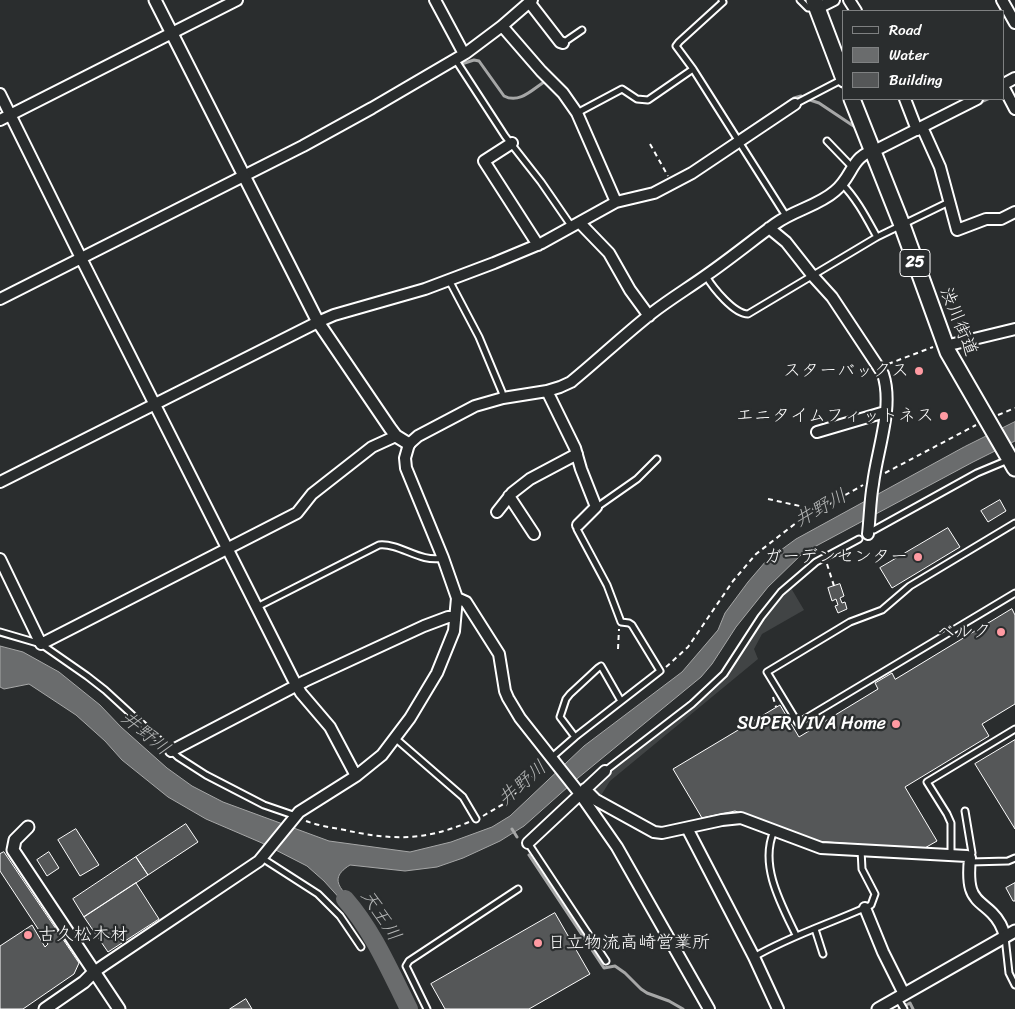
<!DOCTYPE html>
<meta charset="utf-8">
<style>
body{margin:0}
#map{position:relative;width:1015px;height:1009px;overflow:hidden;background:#2a2d2e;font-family:Sriracha,sans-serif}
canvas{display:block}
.legend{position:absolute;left:842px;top:10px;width:162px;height:90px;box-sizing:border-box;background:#2a2d2e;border:1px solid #7f8182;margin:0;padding:6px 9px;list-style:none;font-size:15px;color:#fff}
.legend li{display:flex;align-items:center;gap:10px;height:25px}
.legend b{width:25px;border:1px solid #7f8182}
</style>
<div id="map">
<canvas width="1015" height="1009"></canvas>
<ul class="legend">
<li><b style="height:6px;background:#2a2d2e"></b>Road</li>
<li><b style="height:14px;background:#6a6c6d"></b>Water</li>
<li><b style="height:14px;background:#555758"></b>Building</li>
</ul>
</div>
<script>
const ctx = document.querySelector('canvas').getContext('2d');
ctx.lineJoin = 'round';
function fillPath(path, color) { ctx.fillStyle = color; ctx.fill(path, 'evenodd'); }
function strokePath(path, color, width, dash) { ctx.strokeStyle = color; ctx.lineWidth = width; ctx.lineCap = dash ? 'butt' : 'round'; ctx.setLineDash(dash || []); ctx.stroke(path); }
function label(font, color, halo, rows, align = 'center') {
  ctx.font = font + ' Sriracha,"Klee One",sans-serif'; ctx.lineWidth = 4.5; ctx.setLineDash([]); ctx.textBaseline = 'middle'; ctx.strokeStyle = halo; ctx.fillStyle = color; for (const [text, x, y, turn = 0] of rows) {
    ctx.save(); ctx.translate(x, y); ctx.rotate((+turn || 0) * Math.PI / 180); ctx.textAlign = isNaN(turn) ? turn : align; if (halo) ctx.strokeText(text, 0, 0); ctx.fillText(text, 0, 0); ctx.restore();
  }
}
const green = new Path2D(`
 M791,588L804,610L762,634L754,649L758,659L610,781L600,797L595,793L594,788L611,771L691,708L719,683L768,614Z`);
const water = new Path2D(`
 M1015,422V441L973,462L803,553L768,587L736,627L712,664L701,677L578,778L524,826L500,841L463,858L437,867L405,871L350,865C319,884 358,897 360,916L352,912L324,881L307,866L262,843L206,819L168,797L122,760L105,741L76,715L29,684L4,689L0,687V646L23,652L59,672L100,705L121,727L167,768L192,786L223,802L329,841L410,852L451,842L492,827L510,816L584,746L682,672L718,630L725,613L748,582L766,561L796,539L964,447Z`);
const stream = new Path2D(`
 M449,68L474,60L479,61L504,96C519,104 532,90 544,82L549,85
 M810,100L819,103L855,127
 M977,104L988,99
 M739,135L794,98L801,96
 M712,154L732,140
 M512,829L517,837
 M529,855L604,968L615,966L625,973L641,989L647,993L669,1001L683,1009
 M899,1009L910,1003L913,1009`);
const river = new Path2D(`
 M345,899C373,931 390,971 409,1009`);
const building = new Path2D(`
 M1000,500L1006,511L988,522L981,511Z
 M948,528L960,547L892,588L880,568Z
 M840,584L844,596L840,598L842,603L845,602L847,609L838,613L835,606L838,605L836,599L832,601L828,588Z
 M1012,609L1015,615V704L982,724L989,736L905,787L937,841L923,849L814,841L735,811L702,818L673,769L780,705L799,737L878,689L875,683L892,673L895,679Z
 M1015,740V829L975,764Z
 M186,824L198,842L148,875L136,857Z
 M76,829L99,865L80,876L58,840Z
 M4,852L79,963L74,974L23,1009H0V946L32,925L45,947L48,944L0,871V854Z
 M49,852L59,868L47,876L37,860Z
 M136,857L148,875L84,917L73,899Z
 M136,883L159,919L108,952L84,917Z
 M1015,883V901H1013L1006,888Z
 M555,913L590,974L529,1009H445L431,984Z
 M246,999L252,1009H230Z`);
const path = new Path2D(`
 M650,144L668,176
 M888,364L933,347
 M998,415L1015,408
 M885,473L976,425
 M768,499L818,510
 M827,564L834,586
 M618,649L619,629
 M666,667L688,647L733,581L756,554L796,523L863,485
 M773,697L776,707
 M483,816L505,803L544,766
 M306,821C316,825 328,827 340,829C389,840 421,842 469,822`);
const service = new Path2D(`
 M722,0L723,2L679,42L676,46L693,69L786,216
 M800,0L808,8H816
 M563,43L582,30
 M455,59L505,136L541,182L572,227
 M795,104L843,79
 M577,113L622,89L637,99L648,100L693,69
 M827,141L852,167
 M842,184C857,199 867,219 877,237
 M706,276C713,288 734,314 748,314L877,237L949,202
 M449,280L479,337L502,392L503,398
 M597,507L637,479L657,459
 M1015,523L910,586L882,610L850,622L767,672L798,723L1015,593
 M874,530L977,473L1008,460
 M257,607L379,545C401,543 419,563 443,558
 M0,632L41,644L87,676L105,690L178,757L206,775L264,805L296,816
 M575,737L560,717L566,699L570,694L598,668L601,666L621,701
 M395,738L463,797L476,819
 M551,758L575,737L660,671L632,625L629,623L621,622L607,585L577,529L578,525
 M605,771L692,704L724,674L761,617L781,592L816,562L859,539
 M965,811L972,853L970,858
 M774,831C759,865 781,904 796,935
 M528,843L606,961
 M951,855V823L947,814L927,782L1015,729
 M262,858L318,894L340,916L361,947
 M970,862L1008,861L1015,858
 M815,929L823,954
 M1005,937L1009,973L1015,985
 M754,957C792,935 832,923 871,905L875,894L862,869L861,850
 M898,999L904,1009
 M427,1009L406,966L409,961L518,889`);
const minor = new Path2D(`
 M435,0L464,54
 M849,0L856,11
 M1002,0L1015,23
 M529,2L560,42L563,43
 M818,8L834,0
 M502,26L541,71L563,93L577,113L616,202
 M1004,84L1015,78
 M1004,88L1015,109
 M0,94L81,258L293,679L301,693L330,727L356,776
 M905,99L917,130
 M0,120L237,0
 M922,127L940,167L957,230L986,219H1001L1015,212
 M512,143L484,161L538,245
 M580,223L609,253L630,290L649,316
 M769,228L786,242L812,275L832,297L883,374C894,407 877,450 873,484C870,500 870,517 868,534
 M0,299L303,146L372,108L466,53L502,26L532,0
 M945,346L1015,329
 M547,391L575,448L581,469L596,507L578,525
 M817,432L885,412
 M0,482L318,322L334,315L425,289L494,263L542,243L616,202L654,193L692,173L795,104
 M509,496L534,534
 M497,512L512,493L530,479L577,454
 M0,559L41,644L297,513L312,494L372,447L396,436
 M457,598L466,602L499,654L505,691L508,698L520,718L580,794L617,847L709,1009
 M171,751L305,681L424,626L448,617H454
 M585,789L596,800L654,832L662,833L722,820L741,818L821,848L967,856L970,858C969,868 968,879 971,889C974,900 984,905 992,913C998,919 1003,928 1005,937
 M687,828L754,957L778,1009
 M528,843L605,771
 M865,908L883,952L904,994
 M94,972L104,965L259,861L299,812L356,776L382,755L410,718L437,673L454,631L457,598L443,558L406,468L405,458L409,444L418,436L475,406L503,398L547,391L560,387L571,382C598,360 624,335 652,313C670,299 690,287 708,274C731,258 753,240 775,224C794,210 818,206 835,191C855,174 849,156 880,148L977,99`);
const tertiary = new Path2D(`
 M155,0L318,322L390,428L396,436L409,444
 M28,827L15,840L13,850L119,1009
 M45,1009L84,982L94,972
 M878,1009L1015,931`);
const primary = new Path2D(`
 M814,0L844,79
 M852,99L902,225L948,352L1015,468`);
const markers = [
 [919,371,5,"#ff9aa2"],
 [944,416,5,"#ff9aa2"],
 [918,557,5,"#ff9aa2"],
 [1001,632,5,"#ff9aa2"],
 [896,724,5,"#ff9aa2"],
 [28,935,5,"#ff9aa2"],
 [538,943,5,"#ff9aa2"]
];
const shields = [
 [915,263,30]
];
const shieldNames = [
 ["25",915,263]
];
const streetNames = [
 ["渋川街道",958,322,68]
];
const poiNames = [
 ["スターバックス",909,371],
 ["エニタイムフィットネス",934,416],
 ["ガーデンセンター",908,557],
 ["ベルク",991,632],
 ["SUPER VIVA Home",886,724],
 ["古久松木材",38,935,"left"],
 ["日立物流高崎営業所",548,943,"left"]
];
const waterNames = [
 ["井野川",821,509,-29],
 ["井野川",145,734,40],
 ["井野川",523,784,-41],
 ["天王川",380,916,57]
];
fillPath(green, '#414445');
fillPath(water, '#6a6c6d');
strokePath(water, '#a6a7a7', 1);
strokePath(stream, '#a6a7a7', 3);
strokePath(river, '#6a6c6d', 18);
fillPath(building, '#555758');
strokePath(building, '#fff', 1);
strokePath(service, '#fff', 9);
strokePath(minor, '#fff', 14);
strokePath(tertiary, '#fff', 15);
strokePath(primary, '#fff', 19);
strokePath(path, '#fff', 2, [5, 4]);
strokePath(service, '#2a2d2e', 5);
strokePath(minor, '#2a2d2e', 10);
strokePath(tertiary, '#2a2d2e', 11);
strokePath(primary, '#2a2d2e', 15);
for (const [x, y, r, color] of markers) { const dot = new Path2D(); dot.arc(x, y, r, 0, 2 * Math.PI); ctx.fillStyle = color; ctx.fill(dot); strokePath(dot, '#2a2d2e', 2); }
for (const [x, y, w] of shields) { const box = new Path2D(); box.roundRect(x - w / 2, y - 13.5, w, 27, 4); ctx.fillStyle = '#2a2d2e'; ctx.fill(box); strokePath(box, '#fff', 1); }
label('bold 16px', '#fff', null, shieldNames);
label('18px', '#fff', '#2a2d2e', streetNames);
label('18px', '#fff', '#2a2d2e', poiNames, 'right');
label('italic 19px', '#b4b6b6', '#2a2d2e', waterNames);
</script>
